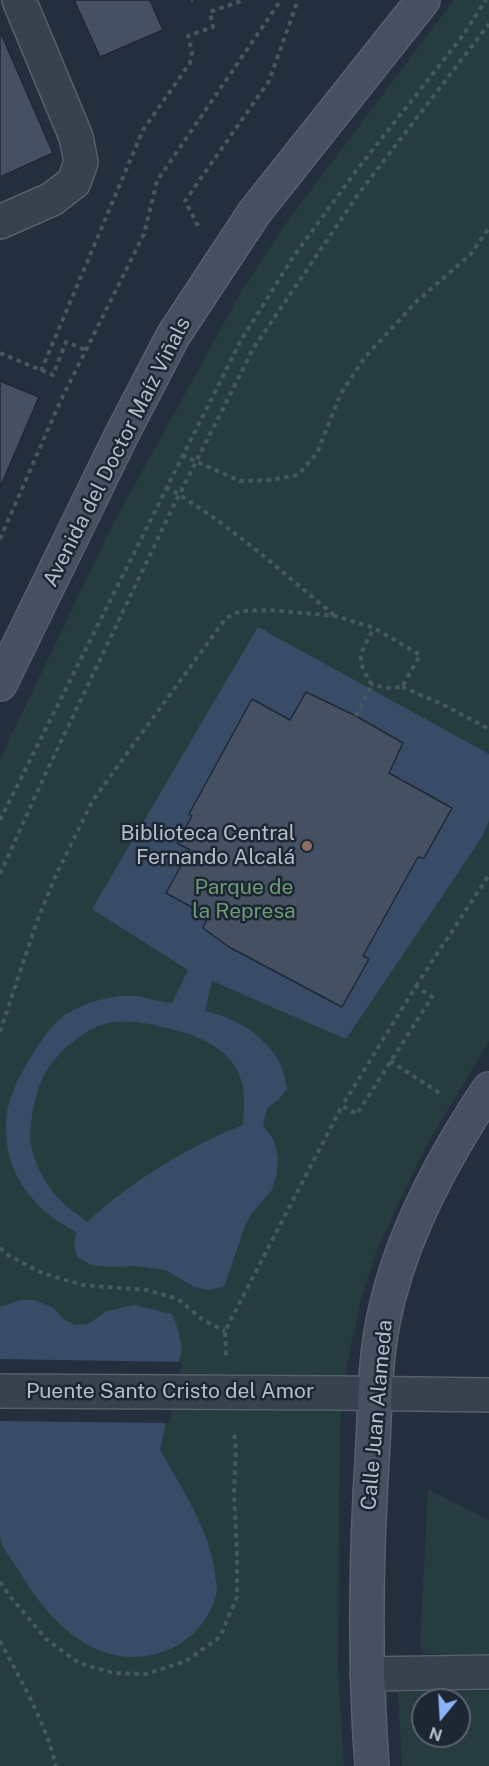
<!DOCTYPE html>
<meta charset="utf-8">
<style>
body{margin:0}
#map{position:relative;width:489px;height:1766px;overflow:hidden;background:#242f3e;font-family:"Public Sans",sans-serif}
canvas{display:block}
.north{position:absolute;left:411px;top:1688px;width:60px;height:60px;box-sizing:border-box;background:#1d2633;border:2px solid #59626f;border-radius:50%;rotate:198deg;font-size:16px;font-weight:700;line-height:24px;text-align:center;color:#b4bcc9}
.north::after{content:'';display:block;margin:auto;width:21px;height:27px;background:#8ab4f8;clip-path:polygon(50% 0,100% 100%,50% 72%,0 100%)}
</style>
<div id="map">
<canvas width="489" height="1766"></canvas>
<div class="north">N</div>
</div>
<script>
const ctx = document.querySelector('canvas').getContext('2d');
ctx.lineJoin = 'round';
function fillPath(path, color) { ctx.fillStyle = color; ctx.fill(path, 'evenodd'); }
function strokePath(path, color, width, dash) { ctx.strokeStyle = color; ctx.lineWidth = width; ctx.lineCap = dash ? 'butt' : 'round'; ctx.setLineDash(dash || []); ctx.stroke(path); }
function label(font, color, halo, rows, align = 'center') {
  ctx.font = font + ' "Public Sans",sans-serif'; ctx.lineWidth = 5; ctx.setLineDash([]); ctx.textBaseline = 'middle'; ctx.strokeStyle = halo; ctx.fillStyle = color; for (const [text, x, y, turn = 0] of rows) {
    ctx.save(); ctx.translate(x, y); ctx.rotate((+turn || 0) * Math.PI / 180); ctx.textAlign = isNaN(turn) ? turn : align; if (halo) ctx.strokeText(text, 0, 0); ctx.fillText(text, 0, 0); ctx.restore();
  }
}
const green = new Path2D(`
 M454,0H489V1041L428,1143L379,1244L361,1300L347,1364L340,1425L338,1667L344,1766H0V759L112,526L240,294L284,226Z
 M428,1489L489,1520V1655L425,1654L420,1645Z
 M489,1691V1766H402L398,1692ZM423,1700H459V1736H423Z`);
const water = new Path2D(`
 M258,627L489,754V821L482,837L346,1039L212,981L205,1011C243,1019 284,1047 287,1089L278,1100L267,1108L263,1126L274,1140L278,1157L277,1173L272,1190L252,1213L245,1226L224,1287L208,1290L194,1287L166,1270L136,1266L109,1267L91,1265L78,1257L74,1247L76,1232C34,1211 4,1173 6,1124C6,1102 18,1079 29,1060C39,1044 50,1025 66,1014C85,1002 115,994 136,996C148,998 160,1002 172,1003L188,970L92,909ZM137,1022C177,1029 234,1039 243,1087C245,1099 244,1113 243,1125C187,1147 132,1181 87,1222C78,1214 66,1207 58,1198C46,1185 34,1163 31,1145C28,1126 36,1090 45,1073C57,1053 82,1030 105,1024C115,1021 127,1022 137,1022Z
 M20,1300H35L54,1308L63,1319L75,1325L88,1324L107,1311L134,1305L172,1314L178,1330L182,1348L160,1450C182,1489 209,1528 215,1573C215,1579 217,1585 217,1591C214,1612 196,1635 178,1645C108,1682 51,1627 18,1569C12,1560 2,1548 0,1538C0,1516 0,1488 0,1465C0,1413 0,1360 0,1307Z`);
const pier = new Path2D(`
 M0,1359L182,1362L169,1423L0,1421Z`);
const building = new Path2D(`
 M74,0H150L163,30L100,57Z
 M0,31L53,153L0,177Z
 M0,381L39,397L0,488Z
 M306,692L356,716L403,743L389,773L452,808L424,858L418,857L363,956L369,959L342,1007L229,947L203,928L208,916L166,893L190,850L177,843L192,816L189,814L252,699L290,720Z`);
const path = new Path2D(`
 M191,0H193
 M198,226L185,201L269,81L298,0
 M0,353L53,375L66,342L86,350
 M41,371L143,130L190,63L192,52L188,36L213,27L210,12L244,0
 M182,455L240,481L270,480L298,475L317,453L341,393L366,356L417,301L470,255L489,228
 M166,487C227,522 281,571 335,616
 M0,539L60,402L144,234L157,181L281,0
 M372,685C355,657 359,656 374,628
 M402,687L442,704L489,729
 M356,716L372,685
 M0,820L240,342L293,257L356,171L461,38L486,0
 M0,874L44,777L169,515L253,349L359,193L489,24
 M416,986L489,875
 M0,1032L36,924L55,877L93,800L226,618L240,611L270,610L336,616L374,628L420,655L402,687L390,688L372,685
 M390,1061L441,1094
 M0,1248L8,1255L42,1273L82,1285L147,1290L178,1299L203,1320L225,1331
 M226,1355L225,1331L342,1106L357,1114L432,997L416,986L342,1106
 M0,1582L9,1595L46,1639L79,1663L113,1673L146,1674L186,1661L220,1637L237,1597V1552L234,1494L236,1449L234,1431
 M0,1641C21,1681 45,1721 56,1766`);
const street = new Path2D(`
 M0,222L52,199L74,182L81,162L76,137L19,0
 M340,1393L489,1395
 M367,1674L489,1672`);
const secondary = new Path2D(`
 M0,684L121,436L173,336L254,213L423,0
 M372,1766C364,1659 366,1551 373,1444C375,1404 375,1362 383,1322C399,1239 442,1159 489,1089`);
const streetBridge = new Path2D(`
 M0,1391L340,1393`);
const markers = [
 [307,846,6,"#8d6e63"]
];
const streetNames = [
 ["Avenida del Doctor Maíz Viñals",117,452,-63],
 ["Puente Santo Cristo del Amor",170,1392],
 ["Calle Juan Alameda",377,1415,-85]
];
const poiNames = [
 ["Biblioteca Central",295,834],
 ["Fernando Alcalá",295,858]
];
const parkNames = [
 ["Parque de",244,888],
 ["la Represa",244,912]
];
fillPath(green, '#263c3f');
fillPath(water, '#394c67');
fillPath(pier, '#242f3e');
fillPath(building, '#455162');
strokePath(building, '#1f2835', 1.5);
strokePath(street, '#565f6c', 36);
strokePath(secondary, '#565f6c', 36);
strokePath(path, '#44595c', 4, [4.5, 4.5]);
strokePath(street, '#38414e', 33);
strokePath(secondary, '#465061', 33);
strokePath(streetBridge, '#565f6c', 36, []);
strokePath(streetBridge, '#38414e', 33);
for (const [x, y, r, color] of markers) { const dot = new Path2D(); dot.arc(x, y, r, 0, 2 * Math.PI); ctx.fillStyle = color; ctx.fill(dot); strokePath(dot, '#1d2633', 2); }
label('21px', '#b4bcc9', '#1d2633', streetNames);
label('21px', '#b4bcc9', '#1d2633', poiNames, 'right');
label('21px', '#6b9a76', '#1d2633', parkNames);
</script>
